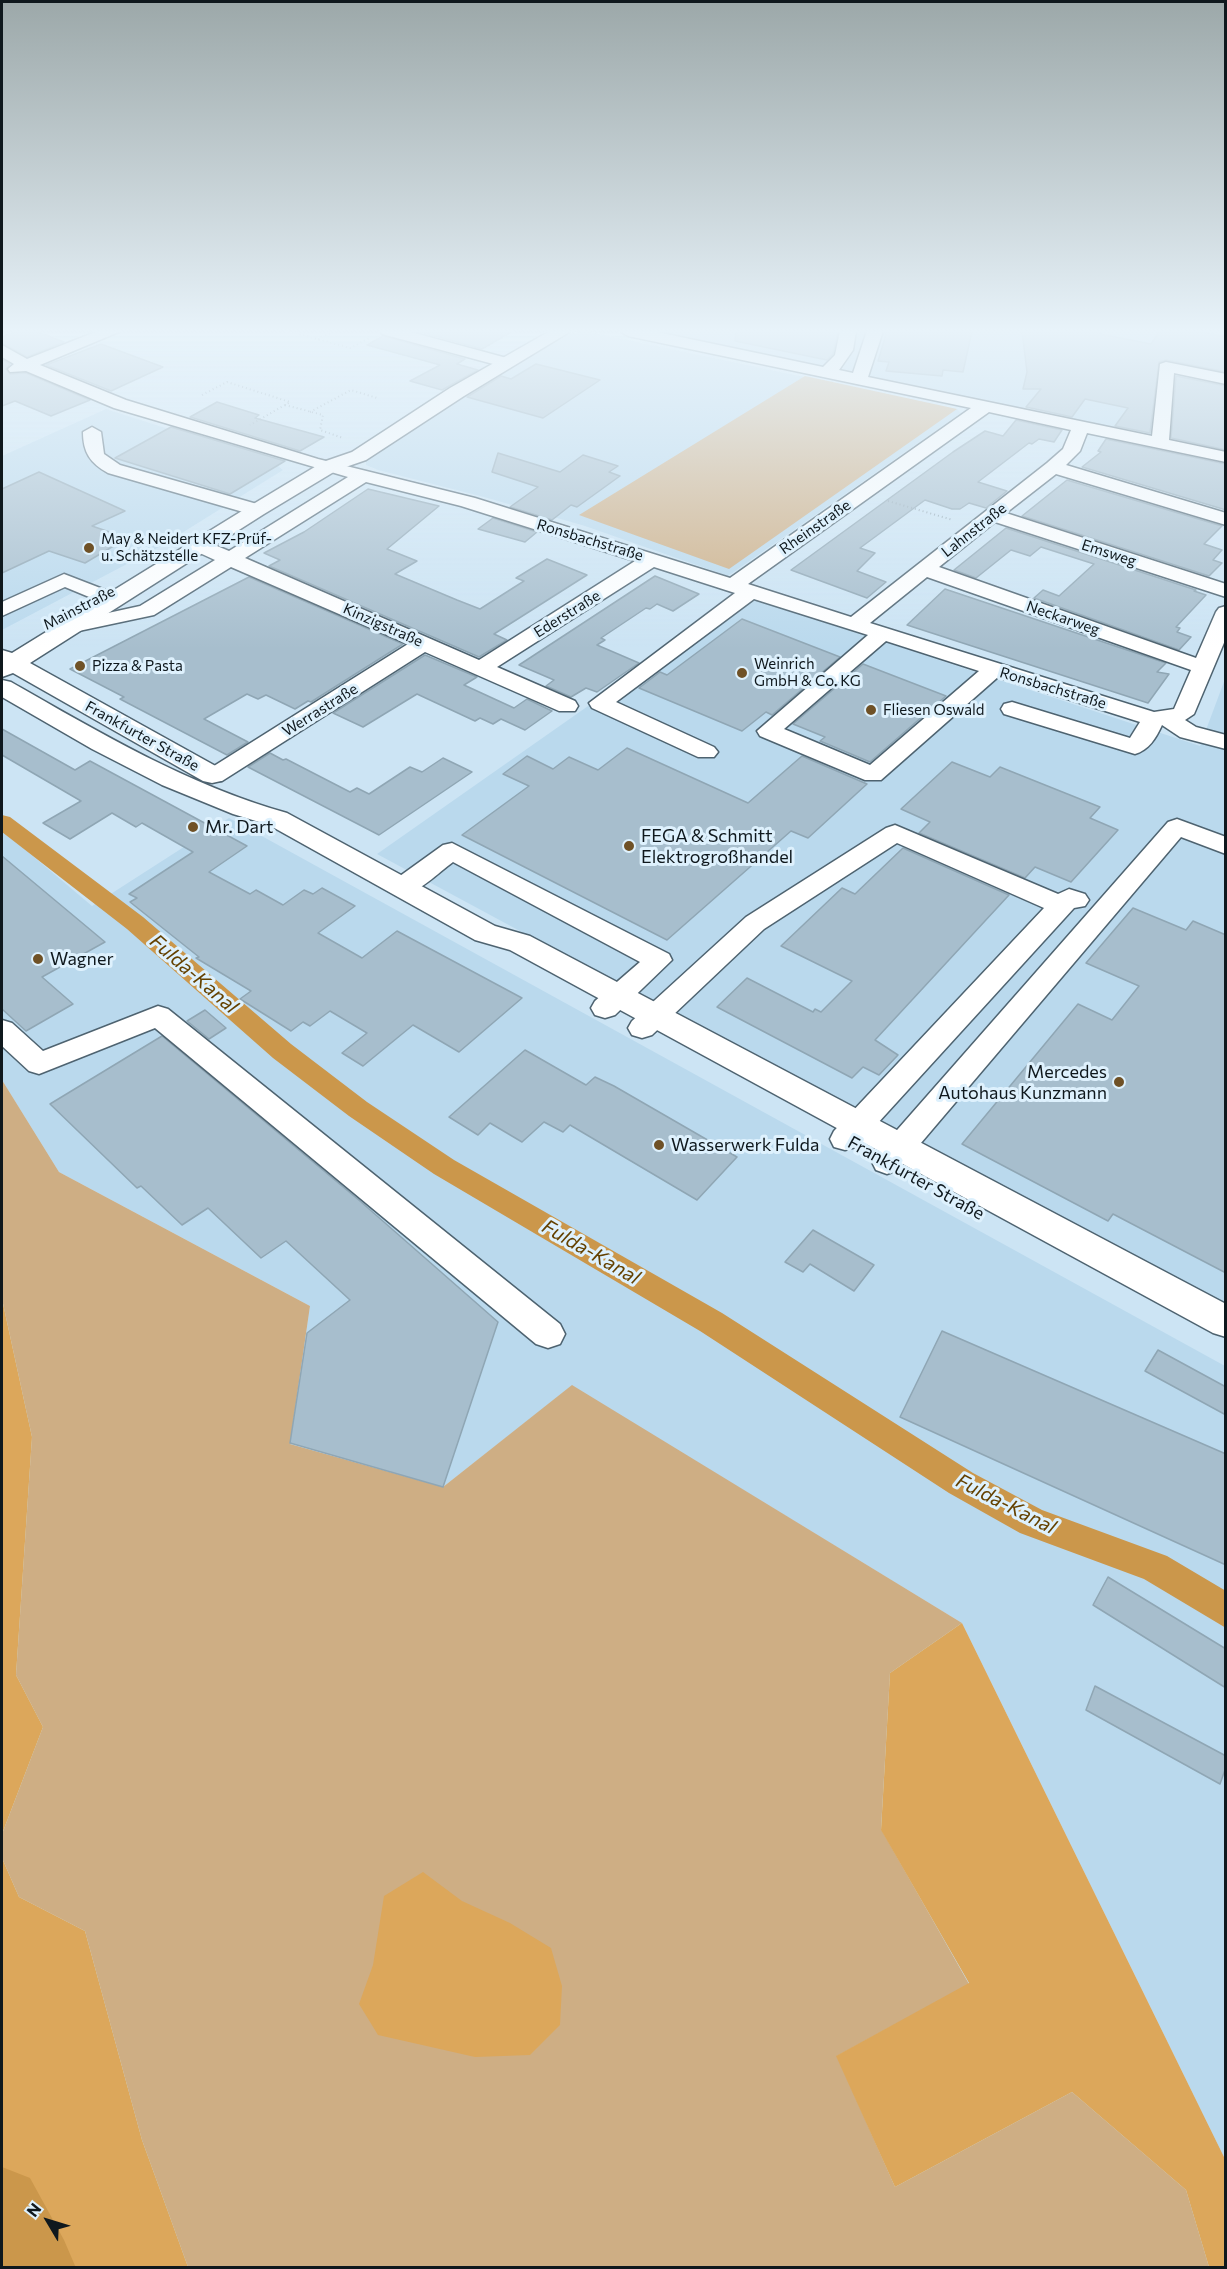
<!DOCTYPE html>
<meta charset="utf-8">
<style>
body{margin:0}
#map{position:relative;width:1227px;height:2269px;overflow:hidden;background:#cce4f4;font-family:Commissioner,sans-serif}
canvas{display:block}
.frame{position:absolute;inset:0;border:3px solid #0f181d;pointer-events:none}
.north{position:absolute;left:18px;top:2191px;width:60px;height:60px;-webkit-text-stroke:4px #def1fd;paint-order:stroke;rotate:308deg;font-size:16px;font-weight:700;line-height:24px;text-align:center;color:#0f181d}
.north::after{content:'';display:block;margin:auto;width:21px;height:27px;background:#0f181d;clip-path:polygon(50% 0,100% 100%,50% 72%,0 100%)}
</style>
<div id="map">
<canvas width="1227" height="2269"></canvas>
<div class="frame"></div>
<div class="north">N</div>
</div>
<script>
const ctx = document.querySelector('canvas').getContext('2d');
ctx.lineJoin = 'round';
function fillPath(path, color) { ctx.fillStyle = color; ctx.fill(path, 'evenodd'); }
function strokePath(path, color, width, dash) { ctx.strokeStyle = color; ctx.lineWidth = width; ctx.lineCap = dash ? 'butt' : 'round'; ctx.setLineDash(dash || []); ctx.stroke(path); }
function label(font, color, halo, rows, align = 'center') {
  ctx.font = font + ' Commissioner,sans-serif'; ctx.lineWidth = 6; ctx.setLineDash([]); ctx.textBaseline = 'middle'; ctx.strokeStyle = halo; ctx.fillStyle = color; for (const [text, x, y, turn = 0] of rows) {
    ctx.save(); ctx.translate(x, y); ctx.rotate((+turn || 0) * Math.PI / 180); ctx.textAlign = isNaN(turn) ? turn : align; if (halo) ctx.strokeText(text, 0, 0); ctx.fillText(text, 0, 0); ctx.restore();
  }
}
const built = new Path2D(`
 M585,331L957,409L961,413L728,576L585,526L484,497L378,470L366,465V460L375,452L493,377L569,334Z
 M649,331H1225V453Z
 M106,409L275,463L283,470L161,546L2,630V456Z
 M745,596L1200,746L1225,679V1311L377,854Z
 M229,818L1225,1366V2159L962,1623L572,1386L443,1487L290,1443L310,1306L59,1172L2,1080V830L92,906Z`);
const green = new Path2D(`
 M805,376L957,409L729,569L579,515Z
 M2,1080L59,1172L310,1306L290,1444L443,1487L572,1385L962,1623L890,1673L881,1829L969,1984L837,2056L895,2187L1072,2092L1186,2190L1209,2267H188L142,2140L85,1931L19,1897L2,1858V1834L43,1727L16,1675L32,1437L2,1299Z`);
const forest = new Path2D(`
 M2,1299L32,1437L16,1675L43,1727L2,1834Z
 M962,1623L1225,2159V2267H1209L1186,2190L1072,2092L895,2187L836,2056L969,1983L881,1830L890,1673Z
 M2,1858L19,1897L85,1931L142,2140L188,2267H2Z
 M423,1872L462,1901L510,1923L551,1948L562,1986L560,2025L530,2055L475,2057L378,2035L359,2004L373,1965L384,1896Z`);
const canal = new Path2D(`
 M2,815L10,817L143,917L291,1044L367,1102L454,1160L722,1313L973,1473L1042,1510L1167,1556L1226,1591V1628L1144,1579L1020,1533L949,1493L700,1331L434,1174L349,1116L273,1058L127,929L2,832Z`);
const river = new Path2D(`
 M2,2167L30,2178L64,2240L76,2268H2Z`);
const building = new Path2D(`
 M16,331H35L64,342L27,357L2,343V337Z
 M417,331H513L482,349Z
 M736,331H838L833,354L827,360L735,341Z
 M887,331H972L963,372L943,370L942,376L886,371L889,362L878,361Z
 M1022,331H1100V334L1151,344L1160,331H1197L1226,337V372L1166,360L1159,362L1150,433L1115,426L1128,408L1085,399L1072,417L1026,407L1041,389H1023L1027,372Z
 M383,336L465,359L457,364L478,370L442,390L410,381L440,365L367,345Z
 M101,344L163,367L111,391L46,365Z
 M2,359L10,364L6,369L10,374L26,373L90,400L51,416L15,401L2,406Z
 M536,364L600,380L543,418L467,397L501,376L511,379Z
 M1176,376L1226,386V450L1171,438Z
 M217,402L259,415L255,418L324,437L300,451L190,417Z
 M1016,420L1062,430L1054,442L1039,439L1032,444L1029,443L978,482L1007,491L986,508L969,503L960,509H952L925,500L860,548L875,553L857,571L886,582L867,598L791,570L953,452L985,431L1003,436Z
 M171,427L285,461L230,494L115,458Z
 M1106,439L1226,464V510L1082,467L1101,452L1098,451Z
 M498,453L560,472L583,455L618,466L609,472L620,476L577,507L571,505L552,520L510,507L538,487L492,472Z
 M39,472L125,511L92,526L127,538L85,563L49,551L2,573V489Z
 M1067,480L1222,526L1204,544L1222,550L1213,560L1222,563L1209,576L1022,516Z
 M368,489L439,506L387,549L417,561L395,574L457,600L480,609L524,581L516,578L547,559L587,575L494,634L507,640L479,657L269,566L280,560L264,553L304,532Z
 M493,518L537,532L525,542L478,529Z
 M1006,528L1196,590L1194,591L1206,595L1176,627L1180,628L1177,632L1191,637L1179,650L1034,598L1043,590L1059,596L1094,564L1041,547L1030,556L1011,550L976,578L954,570Z
 M655,576L699,594L673,611L657,604L650,609L646,608L601,638L605,640L597,645L639,663L597,692L586,688L571,697L546,686L554,680L519,665Z
 M249,577L403,644L311,702L308,701L295,709L266,695L258,699L247,694L204,719L248,742L227,755L120,699L124,697L70,669Z
 M945,589L1166,663L1157,672L1169,674L1148,703L907,625Z
 M742,619L840,657L772,715L766,712L742,731L639,688L660,672L667,675Z
 M425,655L477,677L464,685L514,708L527,699L552,711L525,730L501,719L493,724L480,718L475,721L417,694L363,727L333,713Z
 M863,664L946,696L870,762L820,741L825,737L793,724Z
 M2,729L75,770L90,761L247,846L209,872L250,894L256,890L283,905L304,890L313,894L322,888L355,906L318,933L362,958L397,931L522,998L459,1052L413,1025L363,1066L342,1053L367,1033L330,1011L310,1026L303,1022L291,1031L240,999L251,991L196,958L199,957L130,902L137,898L129,894L193,852L142,823L136,827L112,813L70,839L43,823L81,801L2,755Z
 M627,748L748,803L802,756L867,784L808,838L791,831L667,940L462,835L529,786L503,774L527,756L553,769L569,757L598,770Z
 M270,753L283,760L286,759L350,792L357,788L369,794L410,767L422,772L443,758L472,772L379,835L248,767Z
 M952,762L990,777L1000,767L1100,807L1090,818L1118,830L1071,882L1035,867L1025,878L919,833L930,822L901,809Z
 M903,848L1009,895L875,1040L898,1055L879,1075L863,1067L852,1078L717,1007L747,978L813,1012L815,1009L821,1012L852,981L781,946L842,888L855,894Z
 M2,856L105,942L42,977L73,1004L26,1031L2,1009Z
 M1133,908L1186,930L1193,921L1226,935V1273L1113,1214L1108,1221L962,1144L1078,1004L1112,1020L1139,986L1086,963Z
 M205,1010L226,1028L209,1039L187,1021Z
 M162,1036L360,1201L498,1322L443,1487L290,1443L307,1333L350,1300L286,1241L261,1258L208,1208L182,1225L141,1186L137,1188L50,1104Z
 M525,1050L586,1085L595,1077L614,1086L737,1157L697,1200L570,1125L563,1132L544,1122L522,1142L490,1123L478,1135L449,1117Z
 M813,1230L874,1265L854,1291L810,1264L803,1272L785,1262Z
 M942,1331L1226,1454V1565L900,1417Z
 M1158,1350L1226,1387V1415L1145,1371Z
 M1108,1577L1226,1649V1688L1093,1605Z
 M1095,1686L1226,1756V1767L1220,1784L1086,1710Z`);
const path = new Path2D(`
 M288,331L350,348L370,338
 M318,339L330,333
 M202,395L227,382L290,402L250,425
 M285,405L323,415L320,430L343,438
 M310,412L351,390L377,398
 M888,501L953,520`);
const minor = new Path2D(`
 M98,331H121L40,365L126,400L318,459L475,498L730,578L971,408L628,336L620,331H652L823,367L835,355L840,331H856L853,350L839,370L853,373L867,331H883L868,377L1152,436L1160,364L1166,362L1226,374V384L1174,373L1169,440L1226,452V462L1087,433L1080,451L1066,465L1226,513V525L1056,474L1006,513L1226,584V597L995,522L939,567L1196,658L1216,612L1219,608L1226,606V638L1194,714L1185,720L1196,727L1226,735V749L1180,737L1162,725C1156,738 1149,750 1135,754L1004,714L1001,709L1004,704L1012,702L1130,738L1140,722L998,677L881,780H865L760,736L757,731L868,635L754,599L616,702L714,747L718,752L714,757H698L592,708L589,703L735,593L654,567L497,667L575,701L578,706L575,711H559L425,652L222,781H206L202,776L206,771L408,644L231,567L154,615L74,632L67,630L64,626L67,622L140,606L215,560L191,549L188,545L191,541H205L229,551L348,477L114,408L26,371L10,372L8,369L14,364L2,357V345L27,359ZM989,412L1071,430L1063,449L1047,463L851,617L748,584ZM366,482L461,506L635,561L479,660L245,558ZM927,577L1191,670L1174,709L1154,712L870,623ZM886,641L979,671L870,765L784,729Z
 M380,331H407L514,360L516,363L508,368L382,334Z
 M92,427L101,432L104,454L120,465L264,506L266,510L257,516L108,473C90,463 83,452 83,432Z
 M64,574L108,591L111,595L108,599H94L65,587L2,616V602Z
 M1177,819L1226,837V854L1181,837L898,1170L887,1174L876,1170L872,1162L876,1154L1168,822Z
 M895,825L1058,894L1069,889L1085,894L1089,900L1085,906L1074,908L856,1147L845,1150L834,1147L830,1139L834,1131L1044,908L897,843L764,929L652,1035L642,1038L632,1035L628,1028L632,1021L746,917L886,828Z
 M452,843L669,954L672,960L615,1015L605,1018L595,1015L591,1008L595,1001L640,962L453,862C436,874 415,899 393,893L389,887L393,881L443,845Z
 M158,1006L168,1009L560,1324L565,1334L560,1344L548,1348L536,1344L155,1028L39,1074L29,1071L2,1046V1020L12,1023L43,1051Z`);
const major = new Path2D(`
 M550,331H571L464,396L366,460L337,470L264,514L30,663L221,769L225,775L221,781L212,783L203,781L13,673L2,677V650L12,653L250,506L323,462L352,452L450,388Z
 M2,680L11,682C100,733 188,785 287,813L495,926L530,936L1226,1304V1337L1213,1333L510,950L475,940L269,825L233,814L162,785L92,749L2,697Z`);
const markers = [
 [89,548,6,"#6f5126"],
 [80,666,6,"#6f5126"],
 [742,673,6,"#6f5126"],
 [871,710,6,"#6f5126"],
 [193,827,6,"#6f5126"],
 [629,846,6,"#6f5126"],
 [38,959,6,"#6f5126"],
 [1119,1082,6,"#6f5126"],
 [659,1145,6,"#6f5126"]
];
const farStreetnames = [
 ["Rheinstraße",815,527,-35],
 ["Lahnstraße",974,530,-38],
 ["Ronsbachstraße",590,540,17],
 ["Emsweg",1109,553,18],
 ["Mainstraße",79,608,-27],
 ["Ederstraße",567,614,-32],
 ["Neckarweg",1063,618,19],
 ["Kinzigstraße",383,625,24],
 ["Ronsbachstraße",1053,688,17],
 ["Werrastraße",320,710,-32],
 ["Frankfurter Straße",142,736,29]
];
const farPoinames = [
 ["May & Neidert KFZ-Prüf-",101,539],
 ["u. Schätzstelle",101,556],
 ["Weinrich",754,664],
 ["GmbH & Co. KG",754,681],
 ["Pizza & Pasta",92,666],
 ["Fliesen Oswald",883,710]
];
const poiNames = [
 ["Mr. Dart",205,827],
 ["FEGA & Schmitt",641,836],
 ["Elektrogroßhandel",641,857],
 ["Wagner",50,959],
 ["Mercedes",1107,1072,"right"],
 ["Autohaus Kunzmann",1107,1093,"right"],
 ["Wasserwerk Fulda",671,1145]
];
const streetNames = [
 ["Frankfurter Straße",916,1178,29]
];
const waterNames = [
 ["Fulda-Kanal",194,974,41],
 ["Fulda-Kanal",591,1252,30],
 ["Fulda-Kanal",1006,1504,27]
];
fillPath(built, '#bad9ed');
fillPath(green, '#ceae84');
fillPath(forest, '#dca75b');
fillPath(canal, '#cb974b');
fillPath(river, '#cb974b');
fillPath(building, '#a7becd');
strokePath(building, '#8fa6b4', 1.5);
strokePath(minor, '#4e6370', 3);
strokePath(major, '#4e6370', 3);
strokePath(path, '#93a6b3', 2, [1, 3]);
fillPath(minor, '#fff');
fillPath(major, '#fff');
const sky = ctx.createLinearGradient(0, 0, 0, 649);
sky.addColorStop(0, '#9ca8a9');
sky.addColorStop(0.51, '#e8f3fa');
sky.addColorStop(1, '#e8f3fa00');
ctx.fillStyle = sky;
ctx.fillRect(0, 0, 1227, 649);
for (const [x, y, r, color] of markers) { const dot = new Path2D(); dot.arc(x, y, r, 0, 2 * Math.PI); ctx.fillStyle = color; ctx.fill(dot); strokePath(dot, '#def1fd', 2); }
label('15px', '#0f181d', '#def1fd', farStreetnames);
label('15px', '#0f181d', '#def1fd', farPoinames, 'left');
label('18px', '#0f181d', '#def1fd', poiNames, 'left');
label('18px', '#0f181d', '#def1fd', streetNames);
label('italic 20px', '#644100', '#def1fd', waterNames);
</script>
